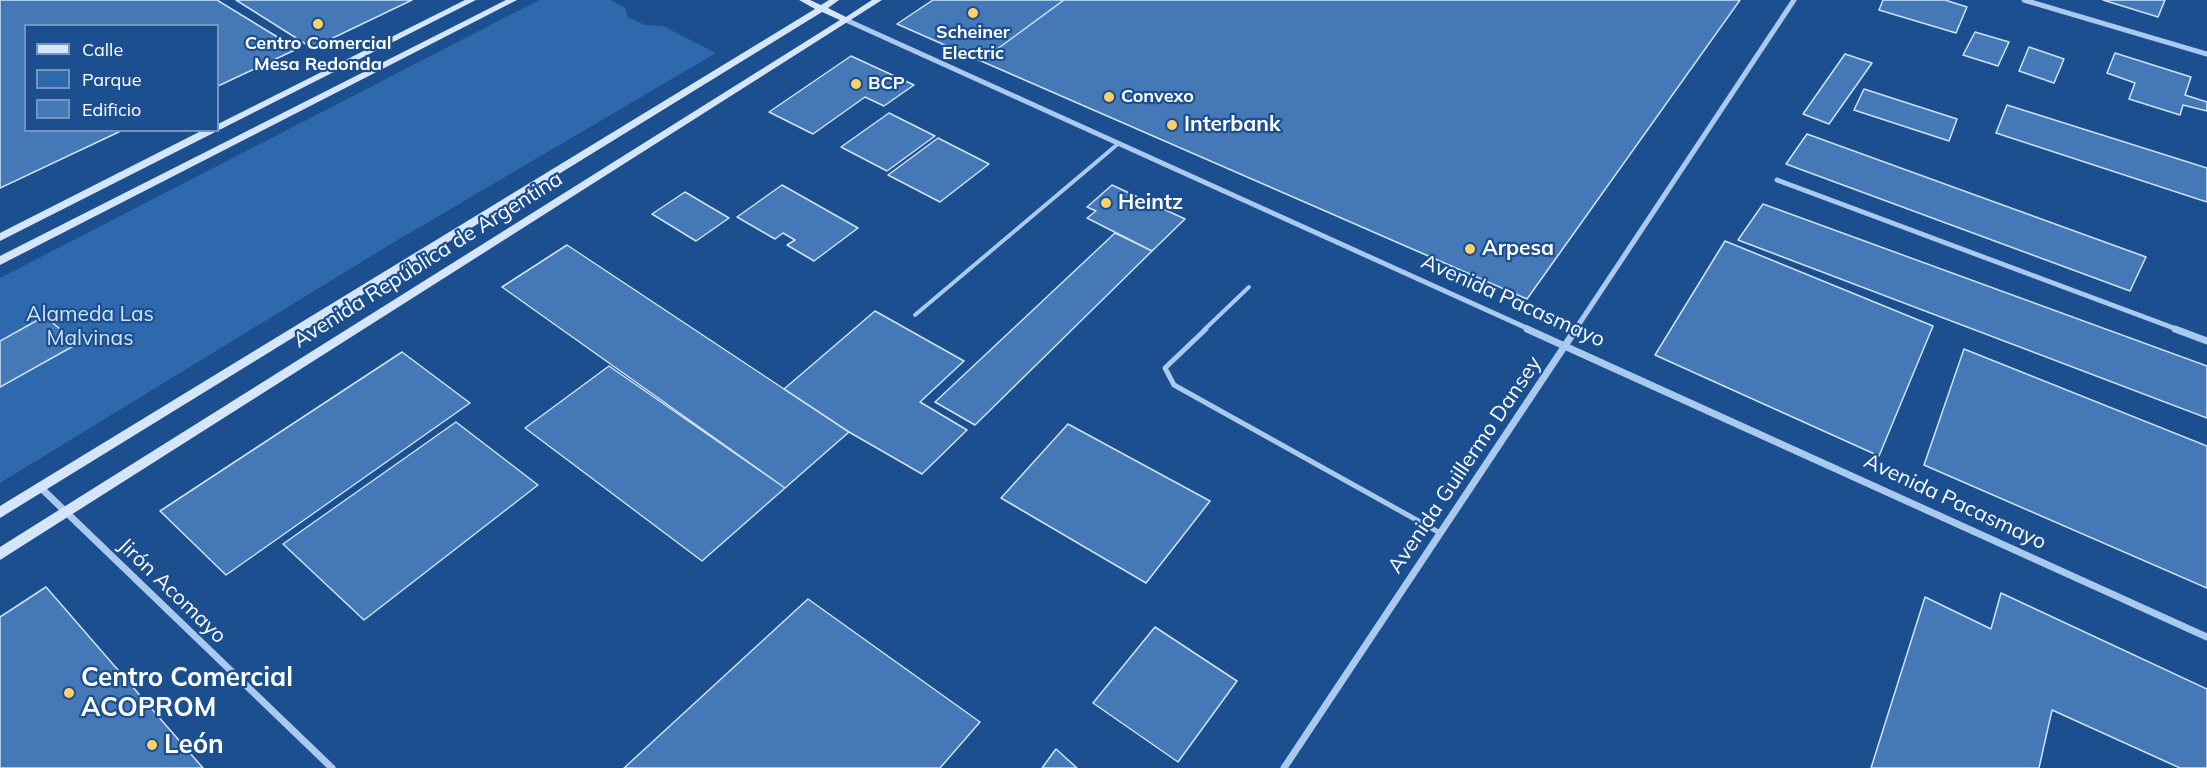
<!DOCTYPE html>
<meta charset="utf-8">
<style>
body{margin:0}
#map{position:relative;width:2207px;height:768px;overflow:hidden;background:#1b4f8f;font-family:Mulish,sans-serif}
canvas{display:block}
.legend{position:absolute;left:24px;top:24px;width:195px;height:108px;box-sizing:border-box;background:#1b4f8f;border:2px solid #7695bc;margin:0;padding:8px 10px;list-style:none;font-size:18px;color:#fff}
.legend li{display:flex;align-items:center;gap:12px;height:30px}
.legend b{width:30px;border:2px solid #7695bc}
</style>
<div id="map">
<canvas width="2207" height="768"></canvas>
<ul class="legend">
<li><b style="height:8px;background:#d6e6fa"></b>Calle</li>
<li><b style="height:16px;background:#2e69ad"></b>Parque</li>
<li><b style="height:16px;background:#4478b7"></b>Edificio</li>
</ul>
</div>
<script>
const ctx = document.querySelector('canvas').getContext('2d');
ctx.lineJoin = 'round';
function fillPath(path, color) { ctx.fillStyle = color; ctx.fill(path, 'evenodd'); }
function strokePath(path, color, width, dash) { ctx.strokeStyle = color; ctx.lineWidth = width; ctx.lineCap = dash ? 'butt' : 'round'; ctx.setLineDash(dash || []); ctx.stroke(path); }
function label(font, color, halo, rows, align = 'center') {
  ctx.font = font + ' Mulish,sans-serif'; ctx.lineWidth = 4.5; ctx.setLineDash([]); ctx.textBaseline = 'middle'; ctx.strokeStyle = halo; ctx.fillStyle = color; for (const [text, x, y, turn = 0] of rows) {
    ctx.save(); ctx.translate(x, y); ctx.rotate((+turn || 0) * Math.PI / 180); ctx.textAlign = isNaN(turn) ? turn : align; if (halo) ctx.strokeText(text, 0, 0); ctx.fillText(text, 0, 0); ctx.restore();
  }
}
const green = new Path2D(`
 M539,0H611L625,8L628,17L645,25L663,26L716,53L391,244L0,483V278Z`);
const building = new Path2D(`
 M0,0H217L297,49L218,86V26H26V130H123L0,188Z
 M236,0H412L312,48Z
 M933,0H1064L981,61L897,24Z
 M1064,0H1740L1527,299L981,61Z
 M1883,0H1945L1967,7L1956,33L1879,10Z
 M2103,0H2165L2158,17Z
 M1975,32L2009,42L1998,66L1963,55Z
 M2029,47L2064,59L2054,83L2019,71Z
 M2115,53L2191,77L2185,95L2207,102V111L2183,105L2180,115L2129,99L2135,83L2107,73Z
 M1845,54L1872,63L1829,124L1803,114Z
 M851,56L914,85L884,106L865,97L813,134L769,112Z
 M1864,89L1957,119L1949,141L1854,110Z
 M2007,105L2207,168V202L1996,133Z
 M889,113L935,136L887,171L841,147Z
 M1807,134L2146,257L2130,291L1786,164Z
 M938,138L989,164L940,202L888,175Z
 M782,185L858,228L814,261L787,245L795,240L783,233L775,239L737,217Z
 M1112,185L1185,219L1152,251L1087,218L1096,211L1087,207Z
 M685,192L729,218L696,241L652,214Z
 M1763,204L2207,366V418L1738,240Z
 M1115,233L1152,251L975,425L935,402Z
 M1725,241L1933,326L1879,456L1655,355Z
 M567,245L784,389L849,432L785,488L502,287Z
 M875,311L964,361L920,402L967,430L922,474L849,432L784,389Z
 M45,316L77,344L0,387V341Z
 M1964,349L2207,446V588L1924,465Z
 M402,352L470,403L226,575L160,511Z
 M609,366L785,488L702,561L525,428Z
 M456,422L538,485L364,620L283,544Z
 M1068,424L1210,501L1146,583L1001,498Z
 M46,587L203,768H0V617Z
 M2001,593L2207,689V768H2180L2052,710L2039,768H1871L1925,597L1991,629Z
 M808,599L980,722L940,768H624Z
 M1155,627L1237,681L1178,762L1093,703Z
 M1056,749L1077,768H1042Z`);
const laneFar1 = new Path2D(`
 M915,315L1119,143
 M1204,330L1249,287`);
const lane = new Path2D(`
 M1206,329L1165,368L1174,385L1440,533`);
const streetFar1 = new Path2D(`
 M2024,0L2207,54
 M846,20L1531,330
 M1777,180L2179,330
 M1575,330L1794,0`);
const street = new Path2D(`
 M1527,329L2207,637
 M2175,329L2207,341
 M41,488L332,768
 M1284,768L1576,329`);
const secondary = new Path2D(`
 M465,0H476L0,241V233L203,130H218V124Z
 M506,0H517L0,265V256Z
 M799,0H810L821,5L829,0H839L828,8L846,17L872,0H882L0,560V547L840,20L822,12L0,518V506L815,9Z`);
const markers = [
 [973,13,6,"#ffd166"],
 [318,24,6,"#ffd166"],
 [856,84,6,"#ffd166"],
 [1109,97,6,"#ffd166"],
 [1172,125,6,"#ffd166"],
 [1106,203,6,"#ffd166"],
 [1470,249,6,"#ffd166"],
 [69,693,6,"#ffd166"],
 [152,745,6,"#ffd166"]
];
const farPoinames = [
 ["Scheiner",973,33],
 ["Electric",973,54],
 ["Centro Comercial",318,44],
 ["Mesa Redonda",318,65],
 ["BCP",868,84,"left"],
 ["Convexo",1121,97,"left"]
];
const poiNames = [
 ["Interbank",1184,125],
 ["Heintz",1118,203],
 ["Arpesa",1482,249]
];
const streetNames = [
 ["Avenida República de Argentina",428,260,-32],
 ["Avenida Pacasmayo",1513,301,24],
 ["Avenida Guillermo Dansey",1465,465,-56],
 ["Avenida Pacasmayo",1955,502,25],
 ["Jirón Acomayo",172,591,44]
];
const parkNames = [
 ["Alameda Las",90,315],
 ["Malvinas",90,339]
];
const nearPoinames = [
 ["Centro Comercial",81,678],
 ["ACOPROM",81,708],
 ["León",164,745]
];
fillPath(green, '#2e69ad');
fillPath(building, '#4478b7');
strokePath(building, '#cfe3fa', 1.5);
strokePath(laneFar1, '#a9c9ee', 4);
strokePath(lane, '#a9c9ee', 5);
strokePath(streetFar1, '#a9c9ee', 5);
strokePath(street, '#a9c9ee', 7);
fillPath(secondary, '#d6e6fa');
for (const [x, y, r, color] of markers) { const dot = new Path2D(); dot.arc(x, y, r, 0, 2 * Math.PI); ctx.fillStyle = color; ctx.fill(dot); strokePath(dot, '#1b4f8f', 2); }
label('bold 18px', '#fff', '#1b4f8f', farPoinames);
label('bold 21px', '#fff', '#1b4f8f', poiNames, 'left');
label('21px', '#fff', '#1b4f8f', streetNames);
label('21px', '#cfe3fa', '#1b4f8f', parkNames);
label('bold 26px', '#fff', '#1b4f8f', nearPoinames, 'left');
</script>
